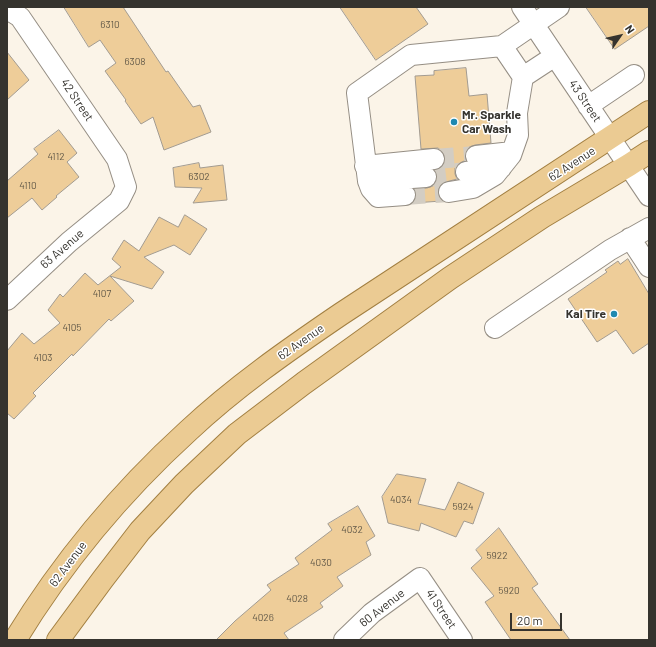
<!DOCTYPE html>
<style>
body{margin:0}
#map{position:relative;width:656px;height:647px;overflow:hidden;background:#fbf4e8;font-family:Barlow,sans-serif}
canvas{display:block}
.frame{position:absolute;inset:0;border:8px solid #35332e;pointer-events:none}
.north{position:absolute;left:600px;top:16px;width:40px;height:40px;-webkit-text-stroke:3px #fff;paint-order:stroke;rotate:56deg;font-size:11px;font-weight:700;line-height:16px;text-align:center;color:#35332e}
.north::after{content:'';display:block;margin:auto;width:14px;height:18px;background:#35332e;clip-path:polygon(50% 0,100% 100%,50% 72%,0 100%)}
.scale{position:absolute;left:510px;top:613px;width:52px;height:18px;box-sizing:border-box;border:2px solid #35332e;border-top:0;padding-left:5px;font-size:12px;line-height:14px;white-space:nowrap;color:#35332e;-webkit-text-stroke:3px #fff;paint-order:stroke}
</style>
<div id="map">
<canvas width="656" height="647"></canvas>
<div class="frame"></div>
<div class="north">N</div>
<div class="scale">20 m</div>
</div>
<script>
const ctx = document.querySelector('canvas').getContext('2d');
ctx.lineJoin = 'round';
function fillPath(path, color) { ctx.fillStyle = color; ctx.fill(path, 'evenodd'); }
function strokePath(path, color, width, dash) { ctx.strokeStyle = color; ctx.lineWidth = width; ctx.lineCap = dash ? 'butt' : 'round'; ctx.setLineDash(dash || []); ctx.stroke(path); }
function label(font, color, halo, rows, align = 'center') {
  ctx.font = font + ' Barlow,sans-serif'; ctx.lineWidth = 3; ctx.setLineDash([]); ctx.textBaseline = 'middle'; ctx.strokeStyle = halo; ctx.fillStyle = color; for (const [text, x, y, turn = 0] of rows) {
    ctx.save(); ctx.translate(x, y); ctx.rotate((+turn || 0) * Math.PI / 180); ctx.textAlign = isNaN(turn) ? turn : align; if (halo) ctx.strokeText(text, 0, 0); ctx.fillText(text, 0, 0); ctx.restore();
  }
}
const building = new Path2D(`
 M64,7H123L166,72L168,71L193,107L200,105L211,132L164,150L153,117L141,124L125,101L126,100L105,71L116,63L100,40L89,47Z
 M340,7H416L428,24L376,60Z
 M586,7H649V26L615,49Z
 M7,52L29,80L7,100Z
 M466,68L469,96L487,94L491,143L475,145L469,147L465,152V157L466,160L460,163L455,168V174L457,179L442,183L438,188V194L442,201L413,203L415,200L416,195L415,189L427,188L433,186L436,182L437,177L435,170L441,168L445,163V158L443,152L438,148L421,149L415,76L434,75V71Z
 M59,130L77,153L67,162L79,177L56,196L57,197L42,210L32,198L7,218V181L38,154L34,149Z
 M199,163L200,168L223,165L227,200L193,203L202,188L175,187L173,168Z
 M185,215L207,229L190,255L174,245L144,257L164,272L152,289L110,276L134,301L111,321L109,319L73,356L72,354L33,393L36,396L14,419L7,413V351L22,333L34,344L60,323L48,310L60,294L63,297L85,273L98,285L121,267L112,259L124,240L139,251L159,217L178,227Z
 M628,259L649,294V343L633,354L616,330L597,342L568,299L607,272L605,270L618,261L620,264Z
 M397,474L426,479L418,504L445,510L458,482L484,493L473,524L464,521L456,537L421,523L419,531L388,523L382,497Z
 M358,506L375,536L366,542L371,555L337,577L343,586L320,603L323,607L284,633L289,640H216L235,621L271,590L267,585L299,564L295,558L332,530L328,524Z
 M499,528L538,584L532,588L570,640H511L485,602L494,596L471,568L482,558L476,550Z`);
const minorTunnel = new Path2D(`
 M434,159L476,156
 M426,177L466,172
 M405,195L449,192`);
const minor = new Path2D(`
 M522,7L649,196
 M7,9L20,17L117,159L126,187L119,201L69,242L7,300
 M555,56L523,77L502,46L559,7
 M588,106L634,75
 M476,156L512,152
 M365,166L434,159
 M466,172L501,168
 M368,181L426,177
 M449,192L473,188L495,175L511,155L518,135L517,113L523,77
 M405,195L378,197L371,189L368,181L357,93L411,55L502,46
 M630,238L649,267
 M495,328L610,250L649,228
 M344,640L372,613L420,578L462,640`);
const major = new Path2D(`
 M15,640C62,563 121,492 188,431C235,387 288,350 341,314L649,112
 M58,640L103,579L140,531L184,484L237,434L304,383L450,278L542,217L629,165L649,152`);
const markers = [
 [454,122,4,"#1f89b1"],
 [614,314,4,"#1f89b1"]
];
const numberNames = [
 ["6310",110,25],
 ["6308",135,62],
 ["4112",56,157],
 ["6302",199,177],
 ["4110",28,186],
 ["4107",102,294],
 ["4105",72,328],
 ["4103",43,358],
 ["4034",401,500],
 ["5924",463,507],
 ["4032",352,530],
 ["5922",497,556],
 ["4030",321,563],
 ["5920",509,591],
 ["4028",297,599],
 ["4026",263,618]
];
const streetNames = [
 ["42 Street",77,100,56],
 ["43 Street",585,101,56],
 ["62 Avenue",572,164,-33],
 ["63 Avenue",62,249,-41],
 ["62 Avenue",301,342,-35],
 ["62 Avenue",68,564,-53],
 ["60 Avenue",382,608,-38],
 ["41 Street",441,609,56]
];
const poiNames = [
 ["Mr. Sparkle",462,115],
 ["Car Wash",462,129],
 ["Kal Tire",606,314,"right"]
];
fillPath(building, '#eecd99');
strokePath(building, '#a29b91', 1);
strokePath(minorTunnel, '#d3cdc3', 20, [20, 10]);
strokePath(minor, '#958e84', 22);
strokePath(major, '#a27f41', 24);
strokePath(minor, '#fff', 20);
strokePath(major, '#ebcb93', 22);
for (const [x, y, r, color] of markers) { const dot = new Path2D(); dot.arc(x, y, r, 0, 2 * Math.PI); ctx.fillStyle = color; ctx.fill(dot); strokePath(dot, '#fff', 1.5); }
label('10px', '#635a49', null, numberNames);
label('12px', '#35332e', '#fff', streetNames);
label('bold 12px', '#35332e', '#fff', poiNames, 'left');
</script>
